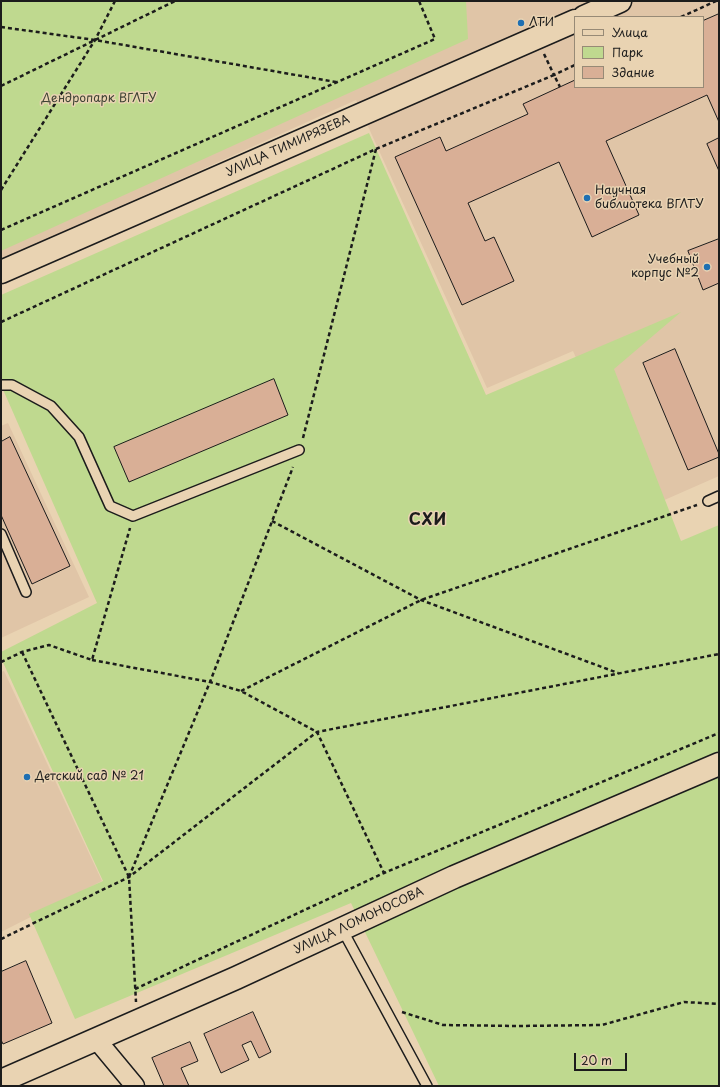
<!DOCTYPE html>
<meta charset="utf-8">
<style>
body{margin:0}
#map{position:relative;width:720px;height:1087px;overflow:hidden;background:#e9d3b2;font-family:"Playpen Sans",sans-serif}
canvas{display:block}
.frame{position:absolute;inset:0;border:2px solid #1c1c1c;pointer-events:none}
.legend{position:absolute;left:574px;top:16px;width:130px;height:72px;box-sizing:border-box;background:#e9d3b2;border:1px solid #978a76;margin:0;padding:5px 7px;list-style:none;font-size:12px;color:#1c1c1c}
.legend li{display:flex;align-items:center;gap:8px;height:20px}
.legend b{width:20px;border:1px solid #978a76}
.scale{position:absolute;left:574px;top:1053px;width:53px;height:18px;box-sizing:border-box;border:2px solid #1c1c1c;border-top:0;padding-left:5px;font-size:12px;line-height:14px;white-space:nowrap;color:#1c1c1c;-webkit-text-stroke:3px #e9d3b2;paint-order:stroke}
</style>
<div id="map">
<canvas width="720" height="1087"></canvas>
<div class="frame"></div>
<ul class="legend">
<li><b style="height:5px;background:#e9d3b2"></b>Улица</li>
<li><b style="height:11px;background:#bfd98f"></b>Парк</li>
<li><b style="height:11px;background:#d9af96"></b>Здание</li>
</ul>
<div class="scale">20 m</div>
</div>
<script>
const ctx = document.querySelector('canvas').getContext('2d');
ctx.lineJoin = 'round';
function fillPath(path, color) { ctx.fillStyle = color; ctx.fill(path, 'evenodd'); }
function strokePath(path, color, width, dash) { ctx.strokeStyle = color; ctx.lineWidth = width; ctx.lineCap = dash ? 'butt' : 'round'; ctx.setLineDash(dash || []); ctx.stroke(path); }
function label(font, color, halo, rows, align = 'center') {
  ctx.font = font + ' "Playpen Sans",sans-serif'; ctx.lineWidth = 3; ctx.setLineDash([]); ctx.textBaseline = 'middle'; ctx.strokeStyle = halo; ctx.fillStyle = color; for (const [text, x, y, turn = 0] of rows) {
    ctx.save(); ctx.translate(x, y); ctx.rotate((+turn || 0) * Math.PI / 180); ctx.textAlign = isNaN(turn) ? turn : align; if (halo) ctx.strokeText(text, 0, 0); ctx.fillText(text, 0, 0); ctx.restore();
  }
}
const built = new Path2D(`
 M1,1H719V476L644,509L573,351L487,388L356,100L1,260ZM575,17H703V87H575Z
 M8,423L89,597L1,638V426Z
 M4,671L102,881L1,932V672Z`);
const green = new Path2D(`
 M1,1H466L468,39L1,251Z
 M369,133L486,395L681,312L614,369L681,541L719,525V1086H439L351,903L75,1019L29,914L103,881L1,658V652L97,603L1,385V295Z`);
const building = new Path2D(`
 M719,14V122L707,95L606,141L639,215L592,237L559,162L468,203L485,241L494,237L514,281L462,305L395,157L440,137L446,151L528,114L523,104L575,80V87H703V21Z
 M719,138V171L707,144Z
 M719,239V283L703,290L688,251Z
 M675,349L719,454V457L688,470L643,363Z
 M274,379L288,415L129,482L114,447Z
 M10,437L70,566L32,584L1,515V442Z
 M26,961L52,1023L3,1044L1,1040V972Z
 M253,1012L271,1052L259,1058L251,1041L242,1045L249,1060L221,1073L204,1034Z
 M190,1042L198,1061L181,1068L189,1086H164L152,1058Z`);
const path = new Path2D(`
 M681,17L716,1
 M1,27L95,40L336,82
 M544,54L554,75L575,65
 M1,86L175,1
 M1,190L95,40L115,1
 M1,230L435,39L419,1
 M1,322L376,149L554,75L560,87
 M303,438L376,149
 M272,521L421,600L618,673
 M22,652L129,877L136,1002
 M92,660L210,682L241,691L317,732L384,873
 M1,662L22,652L49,645L92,660L130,528
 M241,691L421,600L697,505
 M129,877L210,682L293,467
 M1,939L129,877L317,732L719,654
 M135,989L384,873L719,733
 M402,1012L443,1025L518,1026L602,1025L684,1002L719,1004`);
const service = new Path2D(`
 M1,385H12L51,406L79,437L110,506L133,516L299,450
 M708,501L719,496
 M1,534L26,592
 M342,929L427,1086`);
const minor = new Path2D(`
 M96,1039L135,1086`);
const secondary = new Path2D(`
 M584,17L620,1
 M1,272L575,21
 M1,1081L236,978L454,877L719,764`);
const markers = [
 [521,23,4,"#1f6fb2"],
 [587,198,4,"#1f6fb2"],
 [707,267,4,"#1f6fb2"],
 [27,777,4,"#1f6fb2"]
];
const poiNames = [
 ["ЛТИ",529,23],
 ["Научная",595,191],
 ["библиотека ВГЛТУ",595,205],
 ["Учебный",699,260,"right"],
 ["корпус №2",699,274,"right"],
 ["Детский сад № 21",35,777]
];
const parkNames = [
 ["Дендропарк ВГЛТУ",99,99]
];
const streetNames = [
 ["УЛИЦА ТИМИРЯЗЕВА",288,146,-24],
 ["УЛИЦА ЛОМОНОСОВА",359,921,-25]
];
const districtNames = [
 ["СХИ",428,521]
];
fillPath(built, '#e0c5a7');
fillPath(green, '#bfd98f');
fillPath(building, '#d9af96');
strokePath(building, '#1c1c1c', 1);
strokePath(service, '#1c1c1c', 12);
strokePath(minor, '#1c1c1c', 21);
strokePath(secondary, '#1c1c1c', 25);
strokePath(path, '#1c1c1c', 2.5, [4, 3]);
strokePath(service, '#e9d3b2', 9);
strokePath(minor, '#e9d3b2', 18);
strokePath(secondary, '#e9d3b2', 22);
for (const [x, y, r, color] of markers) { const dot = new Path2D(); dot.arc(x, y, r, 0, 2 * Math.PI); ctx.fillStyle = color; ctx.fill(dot); strokePath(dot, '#e9d3b2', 1.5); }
label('12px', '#1c1c1c', '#e9d3b2', poiNames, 'left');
label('12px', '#3d4233', '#e9d3b2', parkNames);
label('12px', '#1c1c1c', '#e9d3b2', streetNames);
ctx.letterSpacing = '1px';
label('bold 16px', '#1c1c1c', '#e9d3b2', districtNames);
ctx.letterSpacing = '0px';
</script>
